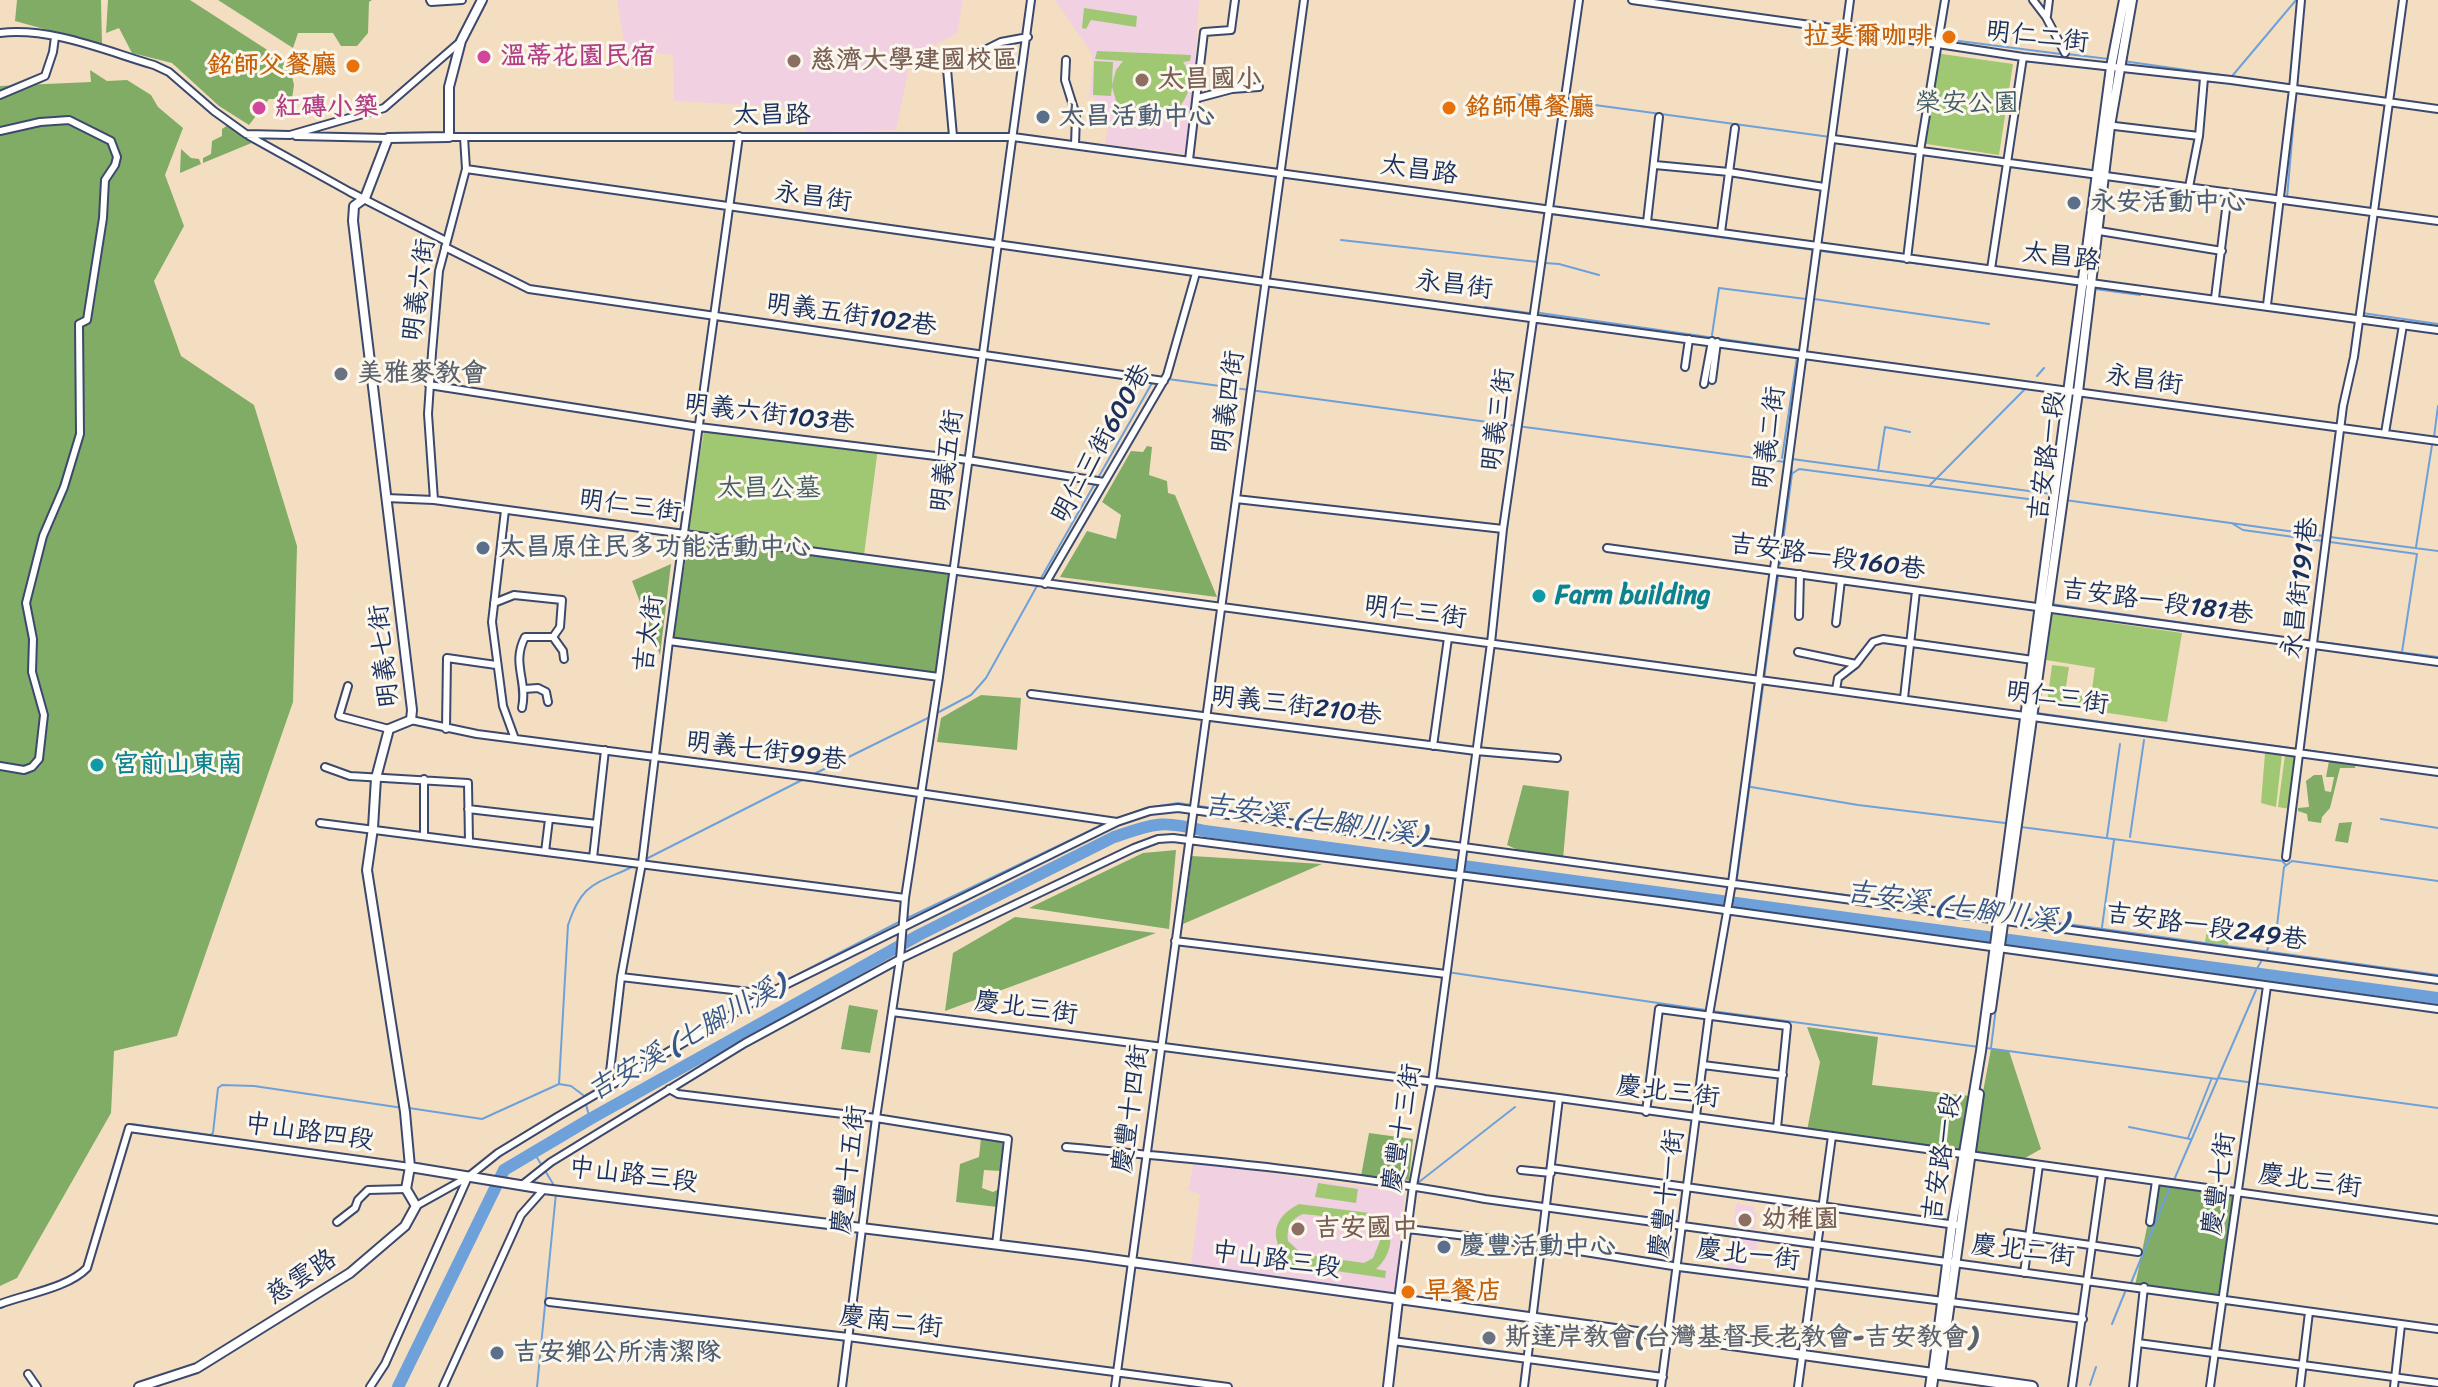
<!DOCTYPE html>
<meta charset="utf-8">
<style>
body{margin:0}
canvas{display:block;background:#f4dec1}
</style>
<canvas width="2438" height="1387"></canvas>
<script>
const ctx = document.querySelector('canvas').getContext('2d');
ctx.lineJoin = 'round';
function fillPath(path, color) { ctx.fillStyle = color; ctx.fill(path, 'evenodd'); }
function strokePath(path, color, width, dash) { ctx.strokeStyle = color; ctx.lineWidth = width; ctx.lineCap = dash ? 'butt' : 'round'; ctx.setLineDash(dash || []); ctx.stroke(path); }
function label(font, color, halo, rows, align = 'center') {
  ctx.font = font + ' Sriracha,"LXGW WenKai TC",sans-serif'; ctx.lineWidth = 6; ctx.setLineDash([]); ctx.textBaseline = 'middle'; ctx.strokeStyle = halo; ctx.fillStyle = color; for (const [text, x, y, turn = 0] of rows) {
    ctx.save(); ctx.translate(x, y); ctx.rotate((+turn || 0) * Math.PI / 180); ctx.textAlign = isNaN(turn) ? turn : align; if (halo) ctx.strokeText(text, 0, 0); ctx.fillText(text, 0, 0); ctx.restore();
  }
}
const built = new Path2D(`
 M617,0H963L957,33L924,51L909,67L896,130L806,132L803,108L674,101L673,55L625,50Z
 M1055,0H1199L1189,154L1105,144L1110,115L1093,118L1095,98H1089L1093,63L1091,52Z
 M1194,1162L1405,1193L1394,1295L1191,1265L1200,1194L1188,1190Z
 M1736,1204L1755,1207L1754,1212L1757,1213L1755,1229L1733,1226Z
 M1732,1234L1758,1238L1756,1254L1746,1253L1743,1272L1727,1269Z`);
const green = new Path2D(`
 M1084,8L1137,16L1136,27L1091,20L1086,29L1082,28Z
 M1097,51L1191,55L1190,61L1183,62C1196,82 1188,102 1170,115L1125,112L1117,104L1112,87L1111,96L1093,95L1094,61L1113,62L1112,85L1116,70L1123,61L1095,59Z
 M1935,53L2013,64L1999,155L1920,143Z
 M705,425L878,448L864,555L687,533Z
 M2052,614L2182,633L2167,722L2089,710L2095,668L2046,660Z
 M2052,665L2069,667L2065,693L2086,697L2084,710L2047,704Z
 M2265,753L2282,754L2276,807L2261,803Z
 M2285,755L2297,756L2290,809L2278,807Z
 M2208,924L2231,927L2228,945L2205,942Z
 M1318,1183L1358,1189L1356,1203L1315,1197Z
 M1299,1204L1377,1214C1396,1229 1394,1253 1376,1269L1386,1271L1385,1278L1273,1262L1274,1254L1284,1255C1268,1233 1277,1215 1299,1204ZM1303,1214L1367,1221L1378,1230L1380,1241L1373,1258L1364,1263L1302,1254L1288,1241C1286,1228 1291,1219 1303,1214Z`);
const forest = new Path2D(`
 M17,0H101L102,45L15,21Z
 M108,0H190L289,64L294,85L290,112L282,99H269L249,125L219,106L172,63L132,53L119,28L106,33Z
 M218,0H372L369,2L368,33L357,46H341L333,33H298L293,48Z
 M90,70L107,81L127,80L151,95L158,107L183,128L165,175L184,226L154,281L181,356L254,405L297,546L293,702L177,1036L114,1051L111,1113L17,1278L0,1286V86L91,82Z
 M228,125L254,142L203,163V158L211,154L212,141L222,136V129Z
 M181,149L191,158L199,159L201,164L180,173Z
 M1147,446L1152,447L1149,475L1167,481L1168,493L1175,495L1217,597L1060,577L1087,531L1116,539L1121,515L1102,502L1131,451L1143,452Z
 M689,539L950,572L937,674L672,639Z
 M671,564L660,655L632,581Z
 M981,695L1021,698L1017,750L937,742L941,718Z
 M2329,761L2356,763L2355,768H2340L2330,808L2322,817L2321,823L2308,821L2307,814L2298,811V808L2309,807L2306,781L2314,775H2322L2325,791L2331,792L2334,777H2326Z
 M1523,785L1569,791L1563,859L1529,855L1507,845Z
 M2352,822L2348,843L2335,841L2339,823Z
 M1176,850L1169,929L1029,908L1143,853Z
 M1192,856L1322,864L1183,924Z
 M1015,917L1156,933L945,1011L953,953Z
 M849,1005L878,1010L870,1053L841,1049Z
 M1807,1027L1878,1037L1872,1085L1970,1096L1965,1154L1807,1131L1820,1062Z
 M1991,1049L2009,1051L2041,1149L2018,1162L1971,1156Z
 M1369,1133L1413,1139L1409,1180L1361,1176Z
 M981,1138L1003,1140L1001,1171L984,1170L982,1188L993,1192L999,1189L997,1207L956,1202L960,1164L979,1157Z
 M2156,1183L2237,1192L2223,1298L2135,1286Z`);
const stream = new Path2D(`
 M1809,22L1843,26
 M1849,27L2061,54
 M2067,54L2109,59
 M2123,61L2291,85
 M2233,75L2296,0
 M2297,86L2326,90
 M1514,94L1830,137
 M2287,198L2296,94
 M1498,207L1545,213
 M1551,214L1814,250
 M1341,240L1538,262
 M1821,251L2028,278
 M1545,263L1559,264L1599,275
 M2035,278L2045,280
 M2059,282L2081,286
 M2095,289L2140,295
 M1814,299L1989,324
 M1485,307L1529,313
 M1540,313L1799,350
 M2362,313L2438,324
 M1712,335L1719,288L1806,299
 M2037,376L2044,368
 M1168,379L1785,462
 M1801,391L1792,459L2051,494
 M2434,437L2438,406
 M1782,458L1797,357
 M1878,471L1885,427L1910,432
 M1793,473L1799,469L2051,502
 M1930,485L2027,387
 M2065,500L2324,536
 M2233,524L2243,530L2417,554L2402,652
 M2330,537L2438,551
 M2416,547L2432,445
 M1780,564L1792,474L1791,465
 M1040,580L1152,383
 M2051,604L2310,641
 M2320,642L2438,657
 M937,713L971,695L986,678L1037,586
 M2037,713L2297,749
 M2305,750L2431,768
 M812,775L932,716
 M1751,787L1858,805L2005,823
 M2381,819L2438,828
 M1114,820L1146,808L1178,803L1482,847
 M2021,827L2282,861L2286,865
 M2107,837L2120,744
 M2130,837L2144,740
 M644,860L806,778
 M1635,867L1990,914
 M1737,878L1778,576
 M2009,916L2438,975
 M2102,927L2114,840
 M2004,952L2263,988
 M2266,953L2277,926L2284,867L2292,861L2438,881
 M1394,964L1421,968
 M1447,972L1706,1010
 M2255,972L2262,960
 M2261,978L2262,973
 M2269,989L2438,1012
 M766,991L895,924L1108,822
 M1712,1011L1979,1047
 M1986,1048L2217,1079
 M1991,1048L2000,975
 M2218,1078L2438,1108
 M559,1084L568,925C582,883 594,885 632,867
 M584,1096L757,996
 M585,1101L590,1119
 M409,1108L482,1119L559,1084L571,1086L583,1095
 M132,1124L210,1135L213,1133L218,1088L222,1085L254,1086L403,1108
 M2129,1127L2190,1139
 M2188,1138L2211,1080
 M533,1151L555,1187
 M2174,1180L2256,990
 M1419,1182L1515,1107
 M2131,1283L2170,1187
 M2112,1324L2125,1292
 M2090,1385L2096,1367
 M537,1387L556,1193`);
const river = new Path2D(`
 M398,1387L504,1170L590,1119L919,935L1114,837C1156,823 1162,820 1205,831L2438,998`);
const minor = new Path2D(`
 M430,0L431,2L462,0
 M1632,0L1846,30L2023,57L2231,80L2438,109
 M2033,0L2046,17L2065,53
 M2047,16L2049,0
 M0,33C51,27 106,51 154,65L169,72L214,111L246,134L290,135L384,108L460,42
 M1066,60L1065,80L1076,115L1075,145
 M0,95L45,76L53,52L55,37
 M1198,98L1232,89L1259,87
 M2106,125L2199,136
 M0,131L40,122L69,120L111,141L117,157L115,165L105,180L103,218L87,320L79,324L80,434L64,487L43,536L26,603L33,639L32,672L44,715L39,759L32,767L24,770L0,766
 M249,136L350,192L446,241
 M296,136L388,138
 M953,136L947,69L1001,42L1028,37
 M449,137H1013L2438,330
 M1833,139L2438,221
 M1189,160L1204,32L1231,30L1235,0
 M1655,165L1729,172L1824,187
 M466,169L1265,282L2438,441
 M2189,187L2199,136L2204,78
 M1647,222L1659,117
 M2093,230L2222,251
 M1721,232L1735,128
 M445,247L529,289L1164,381
 M1907,259L1920,151L1945,0
 M1991,269L2023,57
 M2215,298L2228,193
 M2267,305L2293,89L2301,0
 M1685,367L1689,339
 M1712,380L1717,342
 M1704,384L1712,341
 M429,385L699,427L968,460L1104,482
 M2385,433L2403,325
 M386,498L434,500L2438,772
 M1236,499L1503,529
 M434,500L428,414L432,353L439,271L466,169L464,137
 M505,510L492,622L503,706L515,739
 M1607,548L2438,662
 M1045,584L1167,375L1196,273
 M494,603L514,595L562,600L560,627L553,637L563,651L564,659
 M1799,616L1800,574
 M1836,623L1841,580
 M669,641L939,677
 M1798,652L1856,664
 M348,686L339,716L389,729
 M524,689L538,688L546,692L548,702
 M1836,690L1838,678L1856,664L1873,642L1883,639L2033,660
 M1031,694L1476,751L1557,758
 M1904,698L1916,591
 M522,708C528,680 511,664 525,637H553
 M411,720L477,734L810,777L1117,822
 M446,729L447,658L496,665
 M1433,746L1448,638
 M325,767L350,776L468,783L469,842
 M468,809L597,824
 M320,823L905,898
 M424,836V779
 M545,852L549,819
 M2286,857L2343,406L2354,357L2403,0
 M593,858L605,750
 M1175,941L1446,974
 M621,977L767,994
 M892,1012L1559,1098L2438,1220
 M1703,1065L1783,1075
 M608,1089L621,977L642,863L669,641L739,136
 M669,1089L678,1094L876,1118L1008,1139L996,1245
 M1646,1112L1659,1009L1787,1026L1777,1128
 M1066,1147C1206,1160 1346,1173 1485,1199L2438,1329
 M1551,1168L1956,1225
 M1521,1170L1551,1173
 M522,1185L551,1162L745,1043L900,959L1134,848L1158,839L1173,838L1667,902L2438,1009
 M416,1206L468,1177L498,1153L557,1117L767,994L1117,822L1150,811L1178,808L2438,980
 M337,1222L355,1208L358,1200L368,1190L406,1189
 M2150,1222L2156,1181
 M1408,1229L1541,1245L1679,1267L2083,1319
 M2008,1233L2138,1252
 M2024,1273L2039,1165
 M1398,1300L1413,1186L1432,1082L1491,643L1503,529L1579,0
 M549,1302L848,1337L1228,1387
 M0,1304C26,1294 68,1288 87,1268L129,1128L410,1167
 M1393,1341L1663,1377
 M2138,1343L2438,1383
 M28,1374L37,1387
 M370,1387L385,1364L468,1177
 M443,1387L521,1215L544,1189
 M842,1387L876,1118L900,959L905,898L939,677L1031,0
 M1115,1387L1304,0
 M1524,1387L1559,1098
 M1661,1387L1709,1015L1732,883L1850,0
 M1798,1387L1832,1136
 M2072,1387L2102,1174
 M2133,1387L2144,1287
 M2210,1387L2267,986
 M2300,1387L2309,1312
 M2394,1387L2401,1325`);
const tertiary = new Path2D(`
 M1991,1009L2078,392L2110,126L2132,0
 M410,1167L544,1189L1081,1255L1933,1373L1952,1225L1981,1051L2111,67L2124,0
 M1940,1374L1979,1094
 M139,1387L197,1368L350,1273L405,1226L416,1206L406,1189L410,1167L405,1112L367,870L373,828L376,778L389,729L411,720L412,710L353,221L354,206L365,198L388,138L449,137V87L461,41L482,0
 M1388,1387L1398,1300`);
const primary = new Path2D(`
 M1931,1387L1933,1373L2032,1387`);
const markers = [
 [1949,37,8,"#e8710a"],
 [484,57,8,"#d1479c"],
 [794,61,8,"#8d6e63"],
 [353,66,8,"#e8710a"],
 [1142,80,8,"#8d6e63"],
 [259,108,8,"#d1479c"],
 [1449,108,8,"#e8710a"],
 [1043,117,8,"#5c6f8a"],
 [2074,203,8,"#5c6f8a"],
 [341,374,8,"#6b7280"],
 [483,548,8,"#5c6f8a"],
 [1539,596,8,"#0f9aa8"],
 [97,765,8,"#0f9aa8"],
 [1745,1220,8,"#8d6e63"],
 [1298,1229,8,"#8d6e63"],
 [1444,1247,8,"#5c6f8a"],
 [1408,1292,8,"#e8710a"],
 [1489,1338,8,"#6b7280"],
 [497,1353,8,"#5c6f8a"]
];
const foodNames = [
 ["拉斐爾咖啡",1933,37],
 ["銘師父餐廳",337,66],
 ["銘師傅餐廳",1465,108,"left"],
 ["早餐店",1424,1292,"left"]
];
const streetNames = [
 ["明仁二街",2037,38,7],
 ["太昌路",772,116],
 ["太昌路",1419,171,8],
 ["永昌街",813,198,8],
 ["太昌路",2061,258,7],
 ["永昌街",1454,286,7],
 ["明義六街",420,290,-82],
 ["明義五街102巷",851,316,8],
 ["永昌街",2144,381,8],
 ["明義四街",1229,402,-82],
 ["明義六街103巷",769,415,7],
 ["明義三街",1499,420,-82],
 ["明義二街",1770,438,-82],
 ["明仁三街600巷",1102,444,-61],
 ["吉安路一段",2048,457,-82],
 ["明義五街",948,461,-82],
 ["明仁三街",630,507,8],
 ["吉安路一段160巷",1827,558,8],
 ["永昌街191巷",2301,588,-83],
 ["吉安路一段181巷",2157,603,8],
 ["明仁三街",1415,613,8],
 ["吉太街",650,634,-82],
 ["明義七街",385,656,-96],
 ["明仁三街",2057,699,8],
 ["明義三街210巷",1296,707,7],
 ["明義七街99巷",766,752,7],
 ["吉安路一段249巷",2206,928,8],
 ["慶北三街",1026,1009,8],
 ["慶北三街",1668,1093,7],
 ["慶豐十四街",1132,1109,-82],
 ["慶豐十三街",1403,1128,-81],
 ["中山路四段",309,1133,8],
 ["吉安路一段",1943,1157,-81],
 ["慶豐十五街",850,1170,-83],
 ["中山路三段",633,1176,7],
 ["慶北三街",2310,1182,8],
 ["慶豐七街",2220,1184,-82],
 ["慶豐十一街",1668,1194,-83],
 ["慶北二街",2023,1252,7],
 ["慶北一街",1748,1256,7],
 ["中山路三段",1276,1261,8],
 ["慈雲路",302,1278,-33],
 ["慶南二街",891,1323,7]
];
const hotelNames = [
 ["溫蒂花園民宿",500,57],
 ["紅磚小築",275,108]
];
const educationNames = [
 ["慈濟大學建國校區",810,61],
 ["太昌國小",1158,80],
 ["幼稚園",1761,1220],
 ["吉安國中",1314,1229]
];
const parkNames = [
 ["榮安公園",1967,104],
 ["太昌公墓",769,489]
];
const serviceNames = [
 ["太昌活動中心",1059,117],
 ["永安活動中心",2090,203],
 ["太昌原住民多功能活動中心",499,548],
 ["慶豐活動中心",1460,1247],
 ["吉安鄉公所清潔隊",513,1353]
];
const worshipNames = [
 ["美雅麥教會",357,374],
 ["斯達岸教會(台灣基督長老教會-吉安教會)",1505,1338]
];
const cultureNames = [
 ["Farm building",1555,596],
 ["宮前山東南",113,765]
];
const waterNames = [
 ["吉安溪 (七腳川溪)",1314,821,8],
 ["吉安溪 (七腳川溪)",1956,908,8],
 ["吉安溪 (七腳川溪)",687,1039,-30]
];
fillPath(built, '#f1d0e2');
fillPath(green, '#a0c873');
fillPath(forest, '#80ac65');
strokePath(stream, '#6ea1da', 2);
strokePath(river, '#6ea1da', 12);
strokePath(minor, '#3c496d', 10);
strokePath(tertiary, '#3c496d', 12);
strokePath(primary, '#3c496d', 14);
strokePath(minor, '#fff', 6);
strokePath(tertiary, '#fff', 8);
strokePath(primary, '#fff', 10);
for (const [x, y, r, color] of markers) { const dot = new Path2D(); dot.arc(x, y, r, 0, 2 * Math.PI); ctx.fillStyle = color; ctx.fill(dot); strokePath(dot, '#fbf7ec', 3); }
label('bold 26px', '#c56008', '#fbf7ec', foodNames, 'right');
label('26px', '#1b2f5e', '#fbf7ec', streetNames);
label('bold 26px', '#b23c85', '#fbf7ec', hotelNames, 'left');
label('bold 26px', '#785e54', '#fbf7ec', educationNames, 'left');
label('26px', '#435d64', '#fbf7ec', parkNames);
label('bold 26px', '#4e5e75', '#fbf7ec', serviceNames, 'left');
label('bold 26px', '#5b616d', '#fbf7ec', worshipNames, 'left');
label('bold 26px', '#0d838f', '#fbf7ec', cultureNames, 'left');
label('italic 28px', '#385789', '#fbf7ec', waterNames);
</script>
